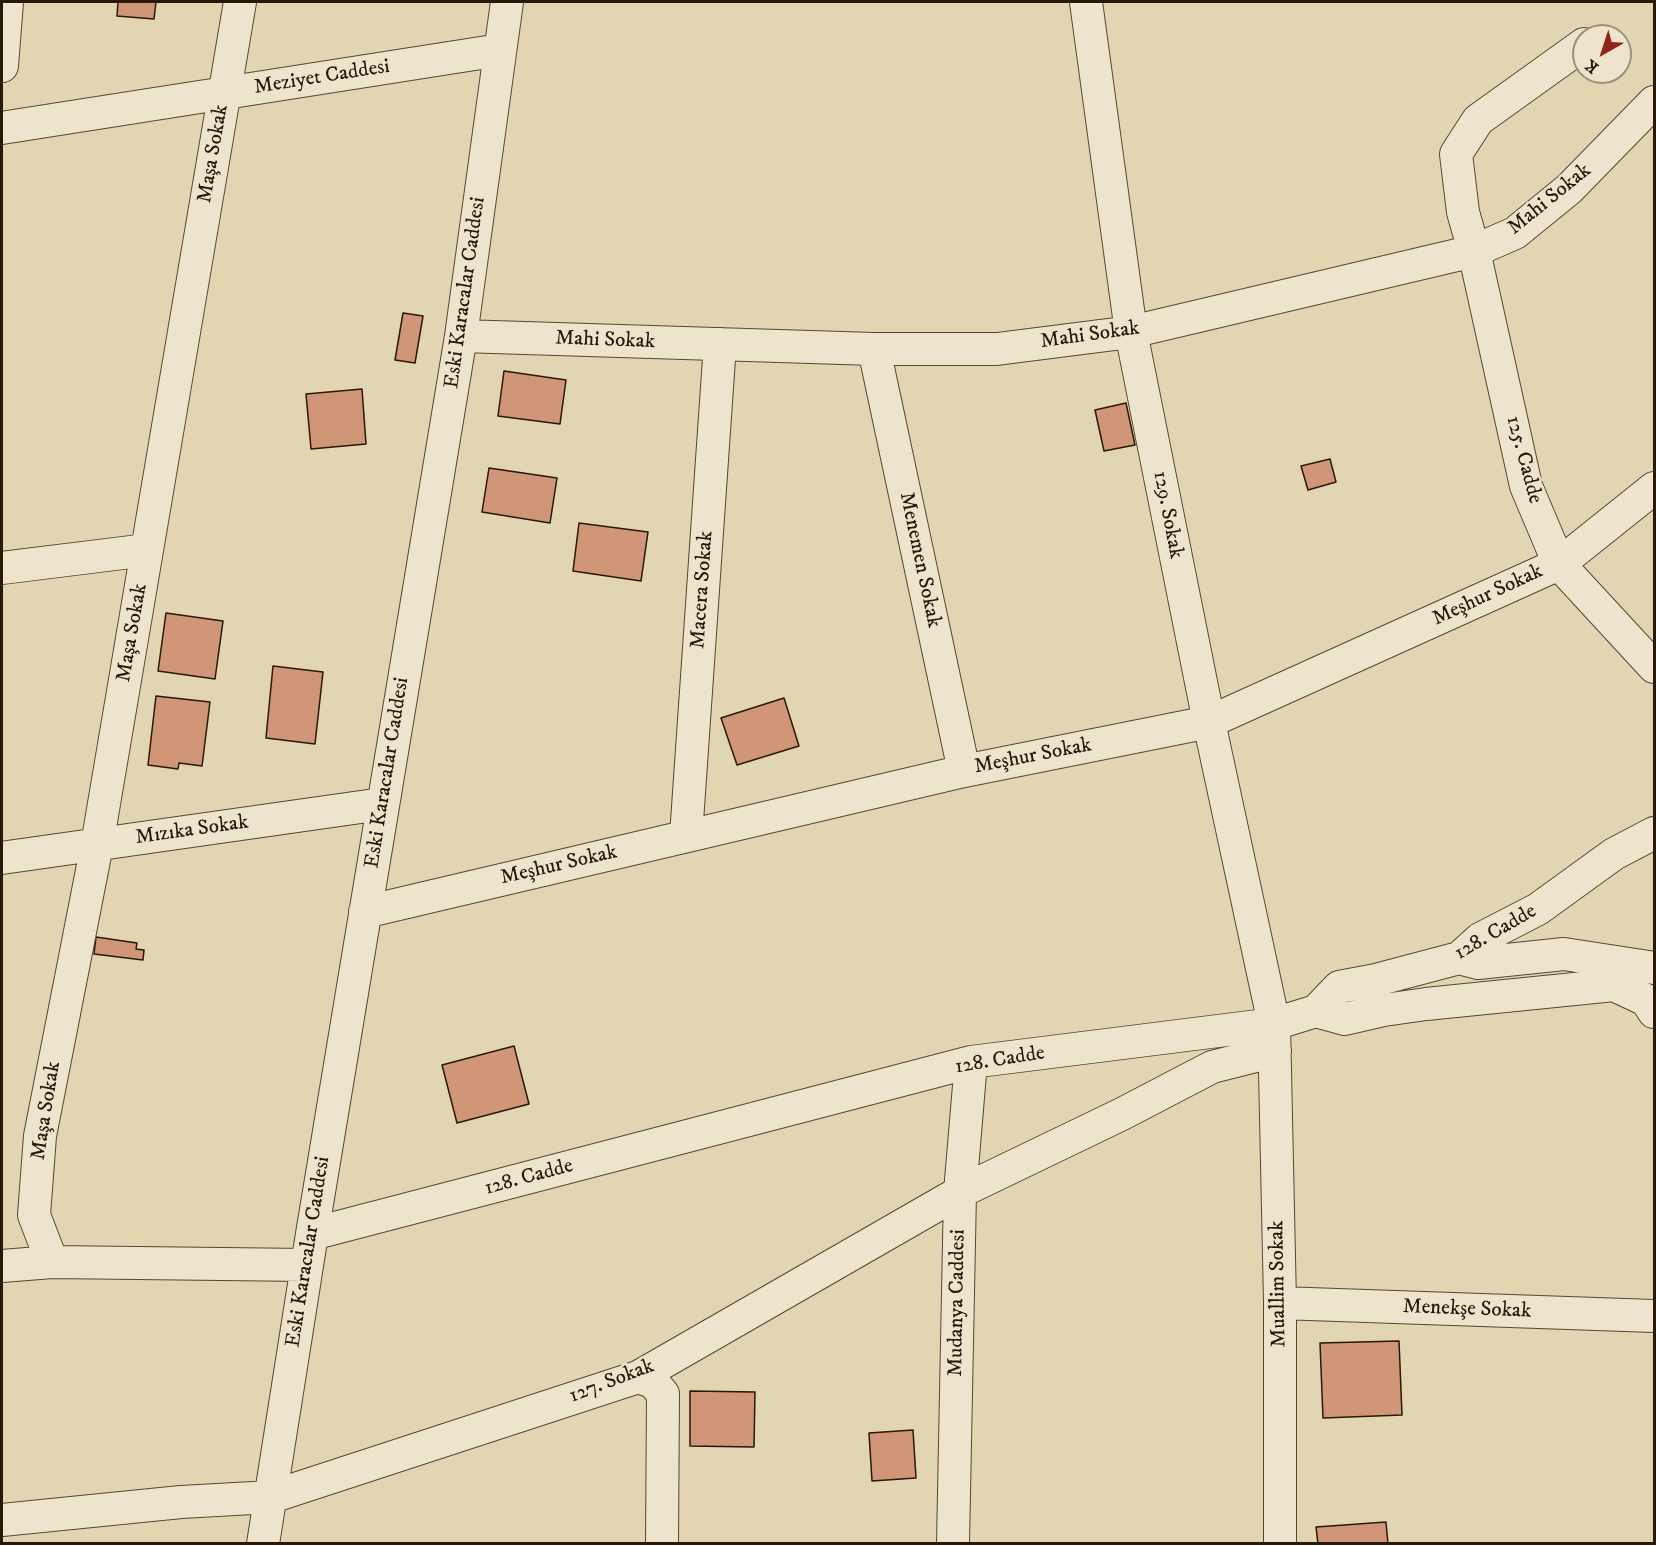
<!DOCTYPE html>
<meta charset="utf-8">
<style>
body{margin:0}
#map{position:relative;width:1656px;height:1545px;overflow:hidden;background:#e2d5b2;font-family:"IM FELL DW Pica",serif}
canvas{display:block}
.frame{position:absolute;inset:0;border:3px solid #281807;pointer-events:none}
.north{position:absolute;left:1572px;top:24px;width:60px;height:60px;box-sizing:border-box;background:#ece4cd;border:2px solid #9e927e;border-radius:50%;rotate:219deg;font-size:16px;font-weight:700;line-height:24px;text-align:center;color:#281807}
.north::after{content:'';display:block;margin:auto;width:21px;height:27px;background:#8f2418;clip-path:polygon(50% 0,100% 100%,50% 72%,0 100%)}
</style>
<div id="map">
<canvas width="1656" height="1545"></canvas>
<div class="frame"></div>
<div class="north">K</div>
</div>
<script>
const ctx = document.querySelector('canvas').getContext('2d');
ctx.lineJoin = 'round';
function fillPath(path, color) { ctx.fillStyle = color; ctx.fill(path, 'evenodd'); }
function strokePath(path, color, width, dash) { ctx.strokeStyle = color; ctx.lineWidth = width; ctx.lineCap = dash ? 'butt' : 'round'; ctx.setLineDash(dash || []); ctx.stroke(path); }
function label(font, color, halo, rows, align = 'center') {
  ctx.font = font + ' "IM FELL DW Pica",serif'; ctx.lineWidth = 5; ctx.setLineDash([]); ctx.textBaseline = 'middle'; ctx.strokeStyle = halo; ctx.fillStyle = color; for (const [text, x, y, turn = 0] of rows) {
    ctx.save(); ctx.translate(x, y); ctx.rotate((+turn || 0) * Math.PI / 180); ctx.textAlign = isNaN(turn) ? turn : align; if (halo) ctx.strokeText(text, 0, 0); ctx.fillText(text, 0, 0); ctx.restore();
  }
}
const building = new Path2D(`
 M118,2H156L154,19L117,16Z
 M403,313L423,316L415,363L395,360Z
 M504,371L566,380L560,424L498,416Z
 M362,389L366,444L311,449L306,394Z
 M1126,403L1135,445L1104,451L1095,410Z
 M1330,459L1336,482L1308,490L1301,466Z
 M489,468L557,478L550,523L482,512Z
 M579,523L648,532L641,581L573,571Z
 M166,613L223,621L215,679L158,671Z
 M273,666L323,672L315,744L266,738Z
 M156,696L210,702L202,766L179,763L178,769L148,765Z
 M784,698L799,746L737,765L721,718Z
 M96,937L137,943L136,949L144,950L143,960L94,954Z
 M514,1046L529,1104L457,1123L442,1065Z
 M1399,1341L1402,1415L1323,1418L1320,1343Z
 M690,1391L755,1392L754,1447L690,1446Z
 M913,1430L916,1478L872,1481L869,1433Z
 M1386,1522L1388,1544H1318L1316,1527Z`);
const minor = new Path2D(`
 M1086,2L1131,332L1209,722L1274,1024L1280,1303V1544
 M1584,44L1478,120L1456,154L1463,212L1474,251L1526,486L1559,564L1654,667
 M2,66L7,2
 M2,128L500,50
 M461,336L874,349H997L1131,332L1474,251L1515,233L1569,189L1654,102
 M874,349L964,771
 M2,568L147,550
 M686,836L720,344
 M2,858L382,804
 M365,912L964,771L1209,722L1559,564L1654,488
 M1459,958L1478,963L1564,954L1654,968
 M1316,1011L1345,1019L1384,1010L1426,1004L1614,985L1646,1000L1654,1012
 M312,1234L971,1062L1274,1024L1316,1011L1339,987L1376,980L1459,958L1480,939L1538,909L1614,854L1654,833
 M52,1262L34,1215L40,1136L97,845L240,2
 M2,1266L52,1262L307,1265
 M1280,1303L1654,1316
 M638,1377L653,1382L663,1394L662,1544
 M2,1520L181,1502L271,1497L638,1377L960,1192L1122,1114L1212,1067L1275,1051
 M263,1544L312,1234L461,336L507,2
 M953,1544L960,1192L971,1062`);
const streetNames = [
 ["Meziyet Caddesi",322,78,-9],
 ["Maşa Sokak",214,154,-80],
 ["Mahi Sokak",1550,200,-39],
 ["Eski Karacalar Caddesi",466,293,-82],
 ["Mahi Sokak",1090,336,-8],
 ["Mahi Sokak",605,341,2],
 ["125. Cadde",1523,460,75],
 ["129. Sokak",1167,515,79],
 ["Menemen Sokak",919,560,78],
 ["Macera Sokak",703,590,-86],
 ["Meşhur Sokak",1488,596,-25],
 ["Maşa Sokak",133,633,-80],
 ["Meşhur Sokak",1033,757,-11],
 ["Eski Karacalar Caddesi",388,773,-81],
 ["Mızıka Sokak",192,831,-8],
 ["Meşhur Sokak",559,866,-13],
 ["128. Cadde",1496,933,-30],
 ["128. Cadde",1000,1061,-9],
 ["Maşa Sokak",47,1111,-81],
 ["128. Cadde",529,1178,-15],
 ["Eski Karacalar Caddesi",309,1252,-81],
 ["Muallim Sokak",1279,1284,-91],
 ["Mudanya Caddesi",958,1303,-89],
 ["Menekşe Sokak",1467,1310,2],
 ["127. Sokak",612,1382,-21]
];
fillPath(building, '#d19677');
strokePath(building, '#281807', 1.5);
strokePath(minor, '#564732', 34);
strokePath(minor, '#ece4cd', 32);
label('21px', '#281807', '#ece4cd', streetNames);
</script>
